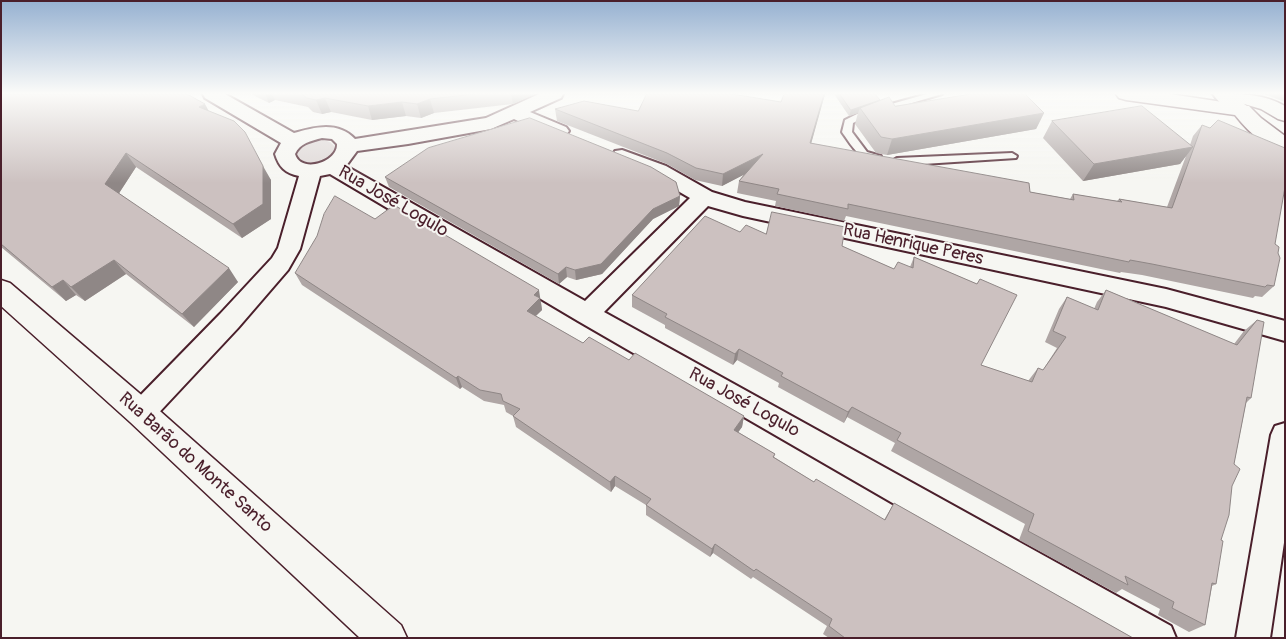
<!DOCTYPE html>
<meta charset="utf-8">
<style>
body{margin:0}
#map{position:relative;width:1286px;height:639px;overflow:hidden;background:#f6f6f2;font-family:Pangolin,sans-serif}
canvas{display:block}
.frame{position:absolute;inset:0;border:2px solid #4a1f2b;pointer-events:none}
</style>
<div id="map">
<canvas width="1286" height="639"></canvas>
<div class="frame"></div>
</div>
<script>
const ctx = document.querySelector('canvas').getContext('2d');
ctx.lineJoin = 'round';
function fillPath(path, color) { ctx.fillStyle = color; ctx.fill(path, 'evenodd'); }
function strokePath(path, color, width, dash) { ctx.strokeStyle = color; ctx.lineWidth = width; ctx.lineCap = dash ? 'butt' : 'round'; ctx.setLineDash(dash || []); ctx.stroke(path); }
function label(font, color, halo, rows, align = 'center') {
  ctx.font = font + ' Pangolin,sans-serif'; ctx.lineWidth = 4; ctx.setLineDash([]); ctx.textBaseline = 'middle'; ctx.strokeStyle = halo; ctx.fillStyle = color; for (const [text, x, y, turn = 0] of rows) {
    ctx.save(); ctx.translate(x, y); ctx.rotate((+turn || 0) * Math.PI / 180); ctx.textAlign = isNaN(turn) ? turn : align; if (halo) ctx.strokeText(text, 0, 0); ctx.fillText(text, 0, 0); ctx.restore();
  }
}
const green = new Path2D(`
 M323,140C353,146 317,173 298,159L297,152C304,143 312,141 323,140Z`);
const service = new Path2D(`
 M927,94H942L865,117L853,123L852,132L867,152L881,156V160C861,164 852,146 842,132L845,120L859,113Z
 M1012,153L1017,156L1016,158L908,165L893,163L892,161L897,158Z`);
const minor = new Path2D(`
 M203,94H225L294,133C315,127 338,121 355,139L486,118L539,94H563L561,98L530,112L566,127L569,131L566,135C550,139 529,126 514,119L491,129L408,144L357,151L346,166L585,301L690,198L652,176L615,161L612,156L615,151L622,150L666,166L712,192L745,202L1166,289L1285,321V341L1166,307L743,216L708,206L604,312L1171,626L1176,638H1126L578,321L330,174L320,176L300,249L288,270L238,328L151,421L141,425L131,421L127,413L131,405L220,314L272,258L278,248L299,176C285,173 279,167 275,154L281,143L205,98ZM322,138L332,139L337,144C338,162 301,174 295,154C300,143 311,141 322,138Z
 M1213,94H1233L1251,110L1249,114C1235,117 1220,105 1213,94Z
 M1285,423V536L1270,638H1236L1271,435L1275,426Z`);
const tertiary = new Path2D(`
 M1221,94C1244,94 1264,94 1285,106V121L1278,119L1261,109L1224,98Z
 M1,280L10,283L152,404L401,625L407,638H360L130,422L1,306Z`);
const secondary = new Path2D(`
 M1116,94H1170L1249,106L1261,118L1285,136V154C1266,149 1247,130 1235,115L1126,100L1119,98Z`);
const wall = new Path2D(`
 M1,94L209,111L271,180V219L242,238L136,167L119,193L238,282L194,327L126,274L85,301L76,295L66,301L1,247Z
 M251,94H535L513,104L434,113L421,118L406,116L372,120L331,112L322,114L313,112L308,107L275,100L269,103Z
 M784,94H825L811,143L1030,192L1070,199L1073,194L1117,201L1119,199L1167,207L1186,156L1180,164L1083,181L1043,138L1052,121L1190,145L1193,136L1202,125L1275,244L1274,286L1262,297L1255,296L1253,298L1142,275L1121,272L1120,273L846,216L844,221L775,206L776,201L737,193L739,181L744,174L722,186L695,180L667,164L557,121L555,109L638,111L781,102Z
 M834,94H875L879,101L895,106L1044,113L1036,129L887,155L876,153L855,124L858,113L849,116Z
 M1264,94H1285V102Z
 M385,177L680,196L679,206L653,219L602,274L576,280L567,277L559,284L389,187Z
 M375,219L542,302H541L542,310L536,316L583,343L629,360L744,416L742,427L738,432L775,454L774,457L814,482L884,520L894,503L1133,638H829L823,634L827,626L753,577L751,579L713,553L710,557L646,515V505L615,486L611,492L516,427L513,416L506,412L504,405L484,401L462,387L460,389L302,285L295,273Z
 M740,232L766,234L842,246L894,269L910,267L914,257L977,284L980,279L981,365L1028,381L1038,368L1043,370L1057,348L1045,342L1059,309L1067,297L1094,309L1097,302L1106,290L1234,344L1244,331L1257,320L1251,398L1246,403L1234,464L1232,486L1221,540L1216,584L1212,586L1205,625L1189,632L1158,615L1160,609L1122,589L1116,593L1019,540L1025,524L891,451L895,443L847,417L844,423L778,387L779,383L737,360L733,365L665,328V325L632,307V295Z`);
const shadedWall = new Path2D(`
 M265,94H272L275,100L269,103Z
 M511,94H535L513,104Z
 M824,94H825L808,155L810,143Z
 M325,98L331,112L322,114L316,100Z
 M430,99L434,113L421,118L417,104Z
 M880,100L878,106L860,108L858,113L849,116L851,110Z
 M402,102L406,116L372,120L368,106Z
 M205,104L213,119L199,107Z
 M1044,113L1036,129L887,155L892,139Z
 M1193,147L1180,164L1083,181L1094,164Z
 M126,153L136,167L116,198L105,184Z
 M763,154L761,166L722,186L723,174Z
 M263,166L271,180V219L242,238L233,224Z
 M680,196L679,206L653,219L602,274L576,280L575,270L653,209Z
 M114,260L126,274L85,301L71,287Z
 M566,267L567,277L559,284L558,274Z
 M229,268L238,282L194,327L182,314Z
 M63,280L76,295L66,301L52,287Z
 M539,290L542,310L529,322L527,311L534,295Z
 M739,349L737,360L733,365L735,354Z
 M458,376L462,387L460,389L456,378Z
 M852,407L844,423L848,412Z
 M744,416L742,427L732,441L734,430Z
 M615,476V486L611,492L610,482Z
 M715,544L713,553L710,557L712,549Z`);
const building = new Path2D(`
 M1,94H187L205,104L199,107L234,121L245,132L263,166V204L233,224L126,153L105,184L229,268L182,314L114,260L71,287L63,280L52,287L1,244Z
 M302,94H475L430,99L417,104L402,102L368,106L325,98L316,100L307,98Z
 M647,94H732L781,102L784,94H824L810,143L1029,183L1030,192L1074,200L1073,194L1122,202L1119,199L1172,208L1202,125L1210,128L1218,120L1285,148V187L1275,244L1279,247L1278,253L1280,258L1274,286L1267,285L1265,287L1152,264L1130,260L1129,262L848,204V209L777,194L779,189L739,181L763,154L723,174L696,168L667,153L555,109L584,101L638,111Z
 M840,94H875L880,100L851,110Z
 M971,94H1025L1044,113L892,139L881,137L860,108L889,97L895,106Z
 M1142,106L1193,147L1094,164L1052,121Z
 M530,118L651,167L676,182L680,196L653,209L601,264L575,270L566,267L558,274L385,177L428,148Z
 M335,196L375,219L394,205L539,290L534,295L540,298L527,311L583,343L589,337L629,360L635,353L744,416L734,430L775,454L773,457L814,482L816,479L885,520L894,503L1133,638H845L829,626L832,619L756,569L754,571L715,544L712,549L646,505L651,499L615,476L610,482L513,416L520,409L503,401L501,394L480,390L458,376L456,378L295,273L317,236L324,214Z
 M772,212L845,227L842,246L894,269L898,262L913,268L914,257L977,284L980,279L1017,295L981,365L1032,382L1038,368L1043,370L1066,337L1053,331L1067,297L1098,310L1106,290L1237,345L1257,320L1264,322L1251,398L1247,397L1234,464L1240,469L1232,486L1229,515L1221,540L1223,541L1216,584L1212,583L1205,625L1172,608L1174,602L1125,576L1128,585L1028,531L1034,514L897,440L901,433L852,407L848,412L781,376L783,373L739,349L735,354L665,317L667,314L632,295L705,216L740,232L746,225L766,234Z`);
const streetNames = [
 ["Rua José Logulo",393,202,30],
 ["Rua Henrique Peres",913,245,12],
 ["Rua José Logulo",744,403,29],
 ["Rua Barão do Monte Santo",195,463,42]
];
fillPath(green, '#ddd6d5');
strokePath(service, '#4a1f2b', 4);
strokePath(minor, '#4a1f2b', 4);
strokePath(tertiary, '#4a1f2b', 3);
strokePath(secondary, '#4a1f2b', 3);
fillPath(service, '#f6f6f2');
fillPath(minor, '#f6f6f2');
fillPath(tertiary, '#f6f6f2');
fillPath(secondary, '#f6f6f2');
fillPath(wall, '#afa6a5');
fillPath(shadedWall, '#8f8786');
fillPath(building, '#ccc1c0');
strokePath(building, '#8f8786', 1);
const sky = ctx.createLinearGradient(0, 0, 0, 183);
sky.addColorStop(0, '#96b1d1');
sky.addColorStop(0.51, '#fbfbf9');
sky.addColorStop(1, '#fbfbf900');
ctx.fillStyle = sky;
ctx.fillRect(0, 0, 1286, 183);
label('18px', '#4a1f2b', '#f6f6f2', streetNames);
</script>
